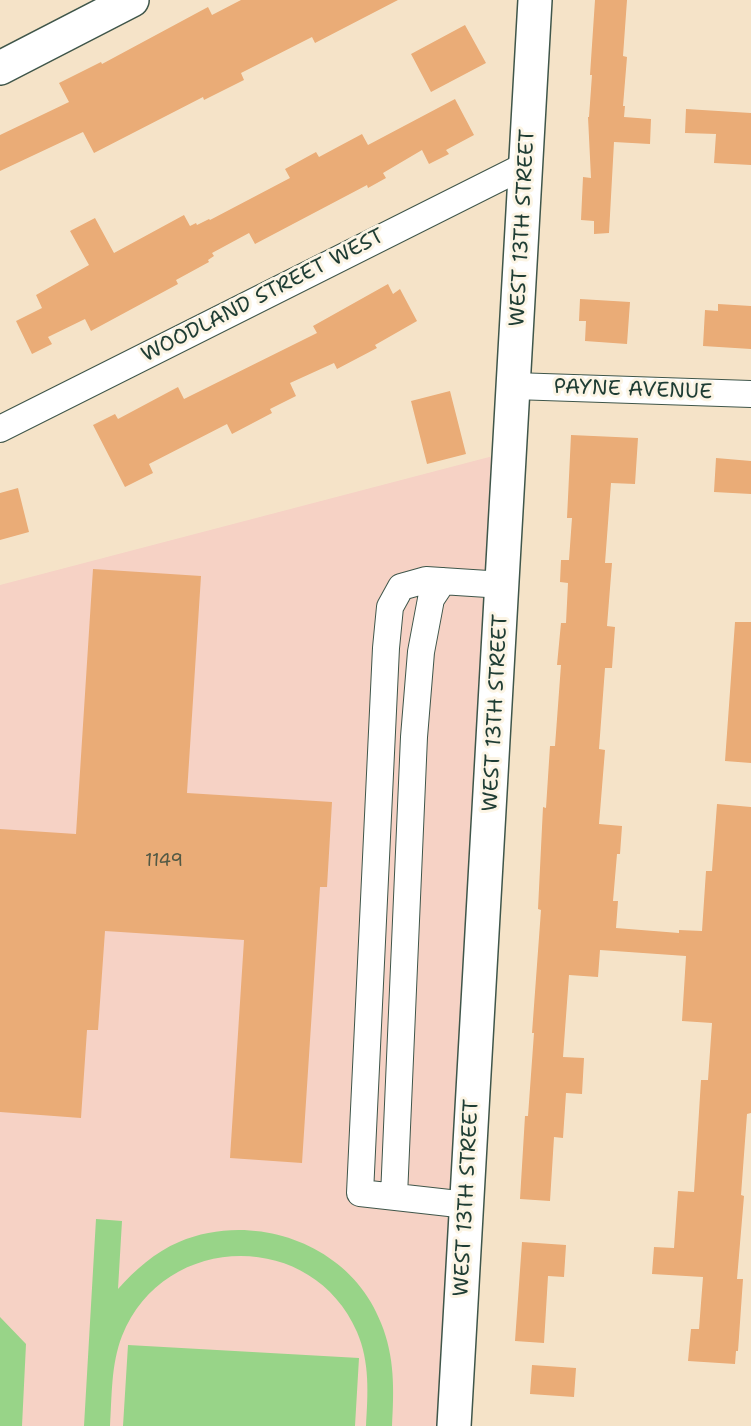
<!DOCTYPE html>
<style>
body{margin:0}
canvas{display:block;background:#f5e3c8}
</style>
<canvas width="751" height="1426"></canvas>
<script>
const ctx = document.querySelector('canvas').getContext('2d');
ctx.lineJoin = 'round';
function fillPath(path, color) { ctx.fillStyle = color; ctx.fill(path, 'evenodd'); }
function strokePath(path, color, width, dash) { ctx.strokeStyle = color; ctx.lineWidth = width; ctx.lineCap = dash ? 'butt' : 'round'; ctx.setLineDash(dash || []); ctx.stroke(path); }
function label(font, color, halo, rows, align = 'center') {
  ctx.font = font + ' "Shantell Sans",sans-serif'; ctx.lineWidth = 6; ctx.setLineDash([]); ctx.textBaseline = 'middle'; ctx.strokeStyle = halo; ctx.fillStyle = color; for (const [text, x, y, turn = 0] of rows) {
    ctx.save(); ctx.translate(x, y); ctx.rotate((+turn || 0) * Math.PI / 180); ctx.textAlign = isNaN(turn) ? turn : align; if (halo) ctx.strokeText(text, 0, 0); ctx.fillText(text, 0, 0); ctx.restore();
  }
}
const built = new Path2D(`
 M493,456L439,1426H0V585Z`);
const green = new Path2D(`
 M96,1219L122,1221L118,1289C135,1270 155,1252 179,1242C254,1210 351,1244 381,1323C395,1357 394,1390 392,1426H366C368,1394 370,1362 357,1332C312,1228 163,1232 122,1336C111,1364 112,1396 110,1426H84Z
 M0,1317L26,1344L22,1426H0Z
 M128,1345L359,1358L355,1426H123Z`);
const building = new Path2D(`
 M241,0H398L315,43L312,37L241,73L244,80L204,100L203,97L94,153L83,132L0,171V135L69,102L59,83L101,62L102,64L208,7L212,15Z
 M595,0H627L623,56L627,57L623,106H625L624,117L651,119L650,144L614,142L609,233L594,234V221L581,220L583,177L591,178L588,117H589L592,75H590Z
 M465,25L486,63L431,92L411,54Z
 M455,99L474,135L446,150L449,154L429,164L422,150L383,173L386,178L368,188L367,185L255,244L249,233L212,253L214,256L208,260L209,262L176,280L178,284L91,331L85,319L48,337L52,344L32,354L16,321L42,308L36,295L89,265L70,231L95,218L114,253L184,215L190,226L196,223L197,225L209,219L210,220L290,178L285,169L316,152L319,157L362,134L368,145Z
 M686,109L751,113V165L714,163L716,134L685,133Z
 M388,284L393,294L400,289L417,321L375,345L377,348L337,369L334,363L290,383L296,396L270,409L272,413L232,434L227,424L149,464L153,473L125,487L93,425L115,414L118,419L178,387L184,399L317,333L313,326Z
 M580,299L630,302L627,344L585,341L586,321H579Z
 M718,304L751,306V349L703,346L705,310L718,311Z
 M450,391L466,454L427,464L411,401Z
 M571,435L638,438L635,484L611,483L605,563H612L607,626L615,627L612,668H605L599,749L605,750L599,824L622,826L620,854H617L613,901H618L616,928L679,933V930L702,931L706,871H712L717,804L751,807V1113L747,1114L741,1195L744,1196L737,1279H743L738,1351H736L735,1364L688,1361L691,1329H699L703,1277L652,1274L654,1247L674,1248L678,1191L694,1192L701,1080H708L712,1023L682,1021L686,956L600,950L598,977L569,975L563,1057L584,1058L582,1094L566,1093L563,1138L554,1137L550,1201L520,1199L525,1116H528L534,1033H532L541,910L538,909L543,807L546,808L550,746H555L561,665H557L561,623H566L568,583L560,582L561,560H569L572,518H567Z
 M716,458L751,461V494L714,492Z
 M18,488L29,532L0,540V493Z
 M93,569L201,576L187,793L332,802L327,887H320L302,1163L230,1158L244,940L105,931L98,1030H87L81,1118L0,1112V829L76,834Z
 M735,622H751V763L725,761Z
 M522,1242L566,1245L564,1277L548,1276L544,1343L515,1341Z
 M532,1365L576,1368L574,1397L530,1394Z`);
const minor = new Path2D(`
 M514,386L751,394
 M0,429L526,165
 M394,1196L414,737L421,652L431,599L443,581
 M467,1205L360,1193L386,648L390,607L401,587L426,580L503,585`);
const tertiary = new Path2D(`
 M454,1426L535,0`);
const secondary = new Path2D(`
 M0,68L132,0`);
const numberNames = [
 ["1149",164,861]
];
const streetNames = [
 ["WEST 13TH STREET",523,228,-87],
 ["WOODLAND STREET WEST",263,296,-27],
 ["PAYNE AVENUE",633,390,2],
 ["WEST 13TH STREET",496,713,-87],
 ["WEST 13TH STREET",467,1198,-87]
];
fillPath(built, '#f6d2c5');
fillPath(green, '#98d488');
fillPath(building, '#eaac77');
strokePath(minor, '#3f564a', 28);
strokePath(tertiary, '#3f564a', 36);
strokePath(secondary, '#3f564a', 36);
strokePath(minor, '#fff', 26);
strokePath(tertiary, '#fff', 33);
strokePath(secondary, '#fff', 33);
label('18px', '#525945', null, numberNames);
label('21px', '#1f3d34', '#fcf5e5', streetNames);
</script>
